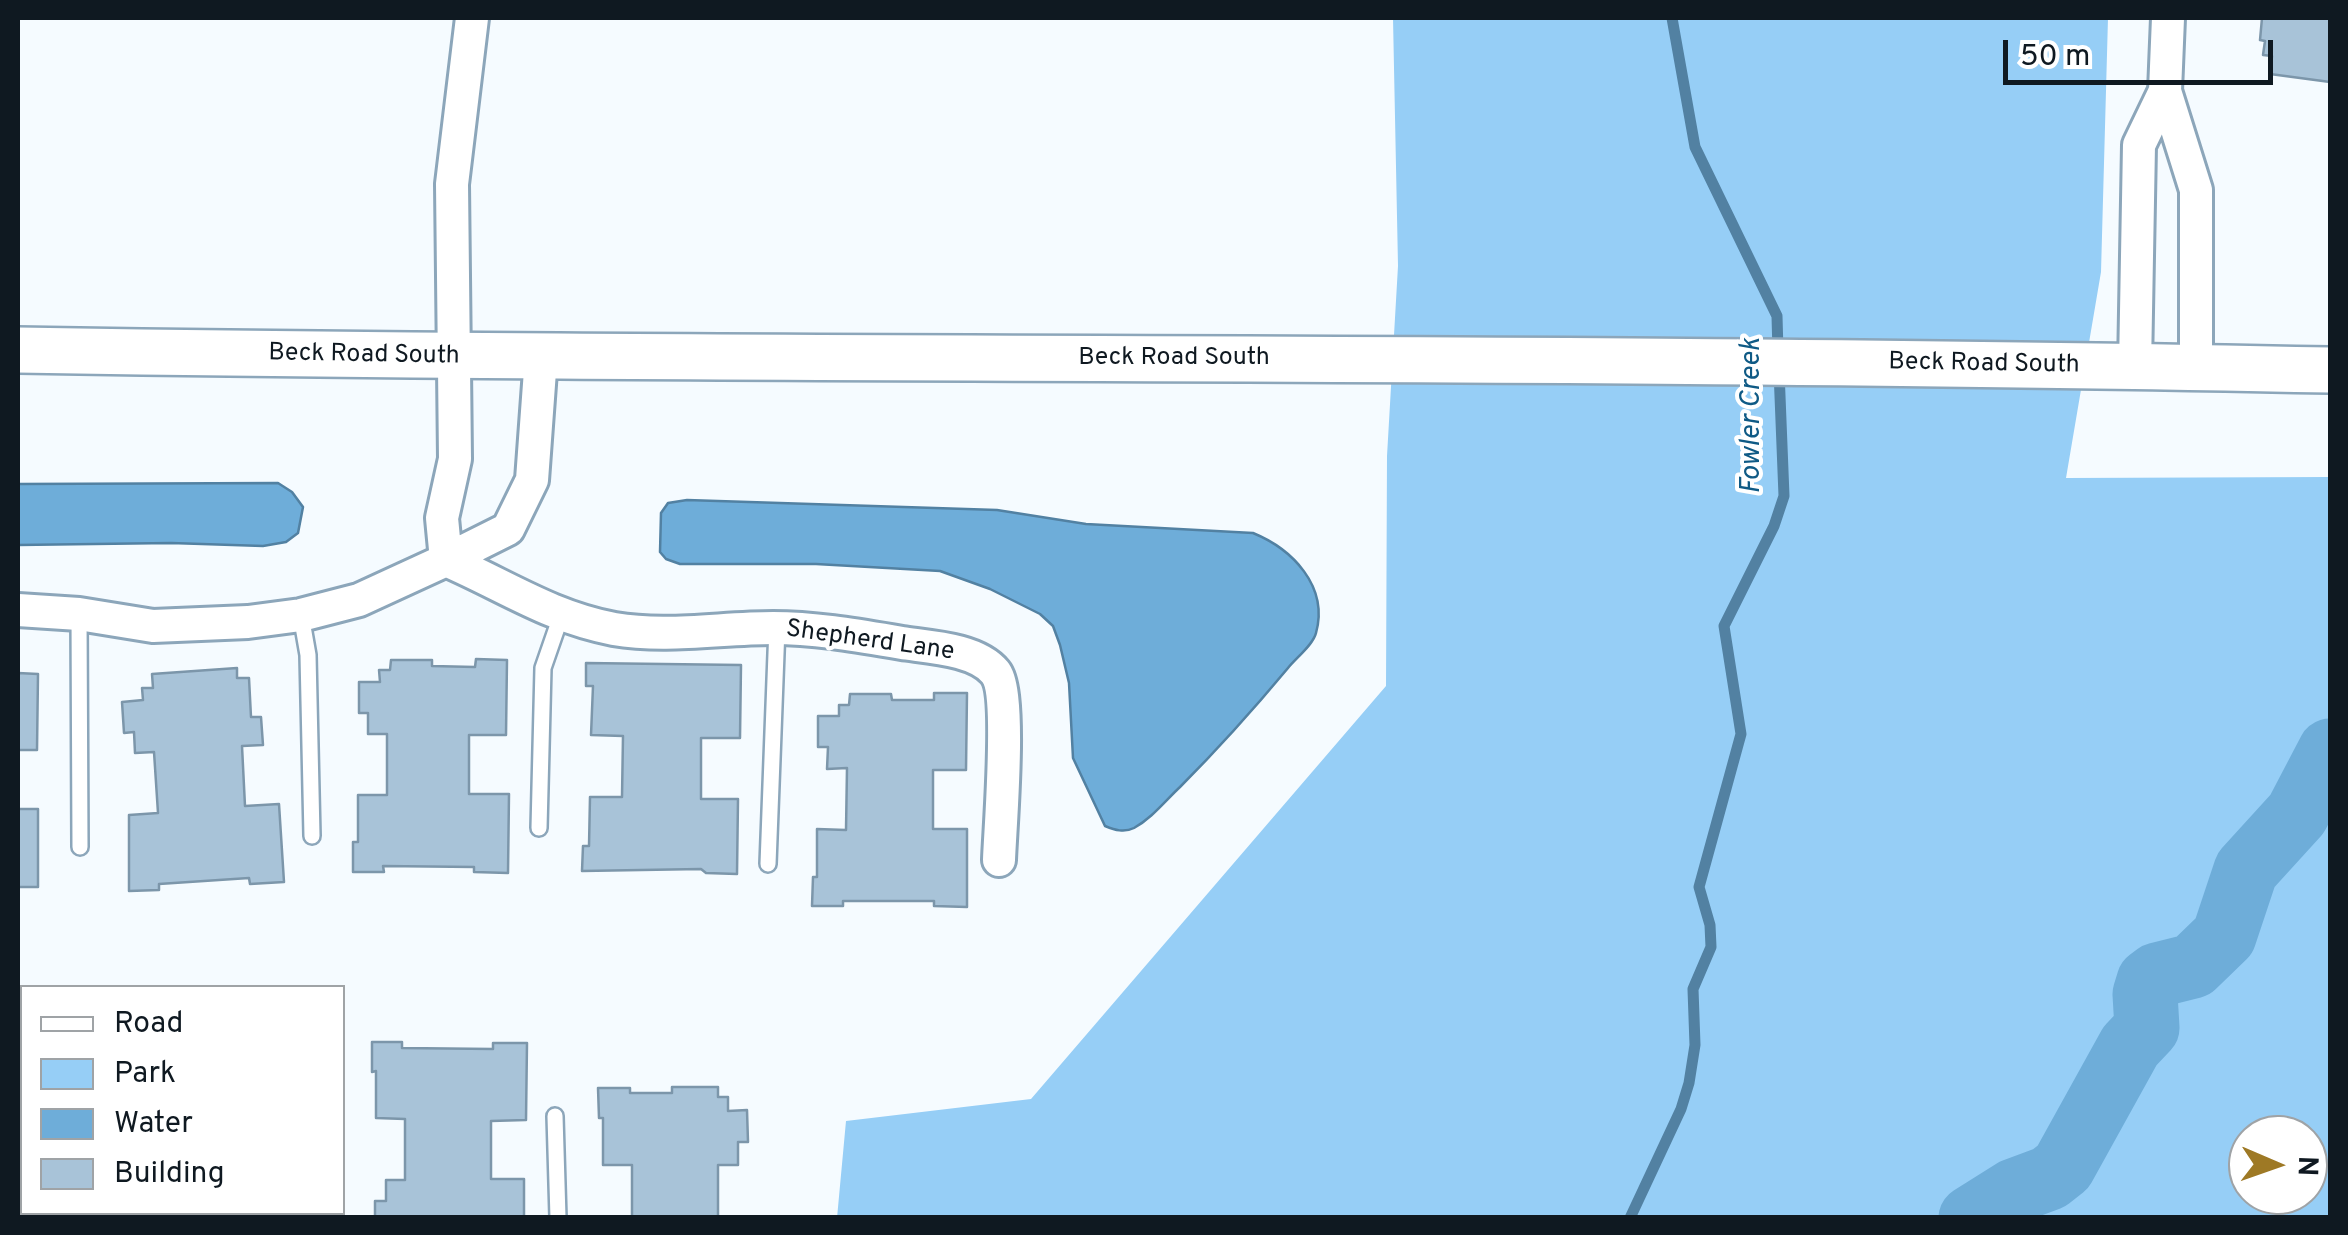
<!DOCTYPE html>
<style>
body{margin:0}
#map{position:relative;width:2348px;height:1235px;overflow:hidden;background:#f5fbff;font-family:Overpass,sans-serif}
canvas{display:block}
.frame{position:absolute;inset:0;border:20px solid #0f1921;pointer-events:none}
.legend{position:absolute;left:20px;top:985px;width:325px;height:230px;box-sizing:border-box;background:#fff;border:2px solid #9fa3a6;margin:0;padding:12px 18px;list-style:none;font-size:30px;color:#0f1921}
.legend li{display:flex;align-items:center;gap:20px;height:50px}
.legend b{width:50px;border:2px solid #9fa3a6}
.north{position:absolute;left:2228px;top:1115px;width:100px;height:100px;box-sizing:border-box;background:#fff;border:2px solid #9fa3a6;border-radius:50%;rotate:92deg;font-size:28px;font-weight:700;line-height:40px;text-align:center;color:#0f1921}
.north::after{content:'';display:block;margin:auto;width:35px;height:45px;background:#9e7925;clip-path:polygon(50% 0,100% 100%,50% 72%,0 100%)}
.scale{position:absolute;left:2003px;top:40px;width:270px;height:45px;box-sizing:border-box;border:5px solid #0f1921;border-top:0;padding-left:12px;font-size:30px;line-height:35px;white-space:nowrap;color:#0f1921;-webkit-text-stroke:8px #fff;paint-order:stroke}
</style>
<div id="map">
<canvas width="2348" height="1235"></canvas>
<div class="frame"></div>
<ul class="legend">
<li><b style="height:12px;background:#fff"></b>Road</li>
<li><b style="height:28px;background:#96cef6"></b>Park</li>
<li><b style="height:28px;background:#6eadd9"></b>Water</li>
<li><b style="height:28px;background:#a8c3d8"></b>Building</li>
</ul>
<div class="north">N</div>
<div class="scale">50 m</div>
</div>
<script>
const ctx = document.querySelector('canvas').getContext('2d');
ctx.lineJoin = 'round';
function fillPath(path, color) { ctx.fillStyle = color; ctx.fill(path, 'evenodd'); }
function strokePath(path, color, width, dash) { ctx.strokeStyle = color; ctx.lineWidth = width; ctx.lineCap = dash ? 'butt' : 'round'; ctx.setLineDash(dash || []); ctx.stroke(path); }
function label(font, color, halo, rows, align = 'center') {
  ctx.font = font + ' Overpass,sans-serif'; ctx.lineWidth = 8; ctx.setLineDash([]); ctx.textBaseline = 'middle'; ctx.strokeStyle = halo; ctx.fillStyle = color; for (const [text, x, y, turn = 0] of rows) {
    ctx.save(); ctx.translate(x, y); ctx.rotate((+turn || 0) * Math.PI / 180); ctx.textAlign = isNaN(turn) ? turn : align; if (halo) ctx.strokeText(text, 0, 0); ctx.fillText(text, 0, 0); ctx.restore();
  }
}
const green = new Path2D(`
 M1393,18H2108L2101,272L2066,478L2330,477V1217L837,1218L846,1121L1031,1099L1386,686L1387,456L1398,266ZM2248,1135H2308V1195H2248Z`);
const water = new Path2D(`
 M278,483L292,492L303,507L298,533L286,542L263,546L171,543L18,545V484Z
 M687,500L997,510L1086,524L1253,533C1292,549 1329,586 1316,633C1313,645 1296,658 1288,668C1253,710 1218,749 1180,787C1165,801 1152,818 1134,828C1124,833 1115,830 1105,826L1073,758L1069,683L1060,645L1053,626L1040,614L990,589L940,571L816,564H680L666,559L660,552L661,513L668,503Z`);
const stream = new Path2D(`
 M1672,18L1695,147L1777,316L1778,352
 M1630,1218L1681,1109L1689,1083L1695,1045L1693,989L1711,947L1710,925L1699,887L1741,734L1724,626L1774,526L1784,496L1779,371`);
const river = new Path2D(`
 M1971,1218L2014,1191L2049,1178L2063,1167L2130,1046L2147,1028L2145,994L2149,981L2157,975L2193,966L2224,936L2246,870L2297,814L2330,751`);
const building = new Path2D(`
 M2262,18H2330V82L2270,74L2272,56L2263,55L2265,41L2260,40Z
 M476,659L507,660L506,735H469V794H509L508,873L474,872V867L383,866L384,872H353V842H358V795H387V734H368V713H359V682H380L379,670H390L391,660H432V666L475,667Z
 M586,663L741,665L740,738H701V799H738L737,874L706,873L701,869L582,871L583,846H589L590,797H622L623,736L591,735L593,686H586Z
 M237,668V678H249L251,717H261L263,745L242,746L245,806L279,804L284,882L250,884L249,878L159,884V890L129,891V815L158,813L154,752L135,753L134,732L124,733L122,702L143,700L142,688H153L152,674Z
 M18,673L38,674L37,750H18Z
 M934,693H967L966,770H933V829H967V907L934,906V901H843V906H812L813,877H817V829L846,830L847,768L827,769L828,747H818V716H839V705H849L850,694H891L892,700H934Z
 M18,809H38V887H18Z
 M372,1042H402V1048L493,1049V1043H527L526,1120L491,1121V1179H524V1218H375V1201H386V1180H405V1119L376,1118V1071L372,1072Z
 M18,1071H22V1212H55V1218H18Z
 M672,1087H718V1097H728V1111L747,1110L748,1142H738V1165H718V1218H632V1165H603V1118H599L598,1088H630V1093H672Z
 M139,1212H289V1218H139Z`);
const lane = new Path2D(`
 M79,614L80,847
 M301,615L308,655L312,836
 M539,828L543,668L561,616
 M768,864L777,627
 M555,1116L558,1218
 M93,1218V1212
 M324,1218V1212`);
const street = new Path2D(`
 M2168,18L2165,91L2196,190V367
 M2135,367L2139,145L2165,91
 M446,560C504,585 550,617 614,629C666,638 721,628 773,628C816,628 860,636 902,643C929,647 976,649 995,672C1012,692 1000,828 999,860
 M446,560L442,518L455,459L452,184L472,18
 M18,610L79,614L153,626L248,622L301,615L359,600L446,560L508,529L532,480L541,357`);
const secondary = new Path2D(`
 M18,350C788,363 1560,354 2330,370`);
const streetNames = [
 ["Beck Road South",364,356,1],
 ["Beck Road South",1174,359],
 ["Beck Road South",1984,365,1],
 ["Shepherd Lane",870,642,8]
];
const waterNames = [
 ["Fowler Creek",1753,416,-90]
];
fillPath(green, '#96cef6');
fillPath(water, '#6eadd9');
strokePath(water, '#5281a2', 2.5);
strokePath(stream, '#5281a2', 11);
strokePath(river, '#6eadd9', 65);
fillPath(building, '#a8c3d8');
strokePath(building, '#7c96aa', 2.5);
strokePath(lane, '#8ca6ba', 20);
strokePath(street, '#8ca6ba', 38);
strokePath(secondary, '#8ca6ba', 50);
strokePath(lane, '#fff', 15);
strokePath(street, '#fff', 32);
strokePath(secondary, '#fff', 45);
label('25px', '#0f1921', '#fff', streetNames);
label('italic 28px', '#0f5a85', '#fff', waterNames);
</script>
